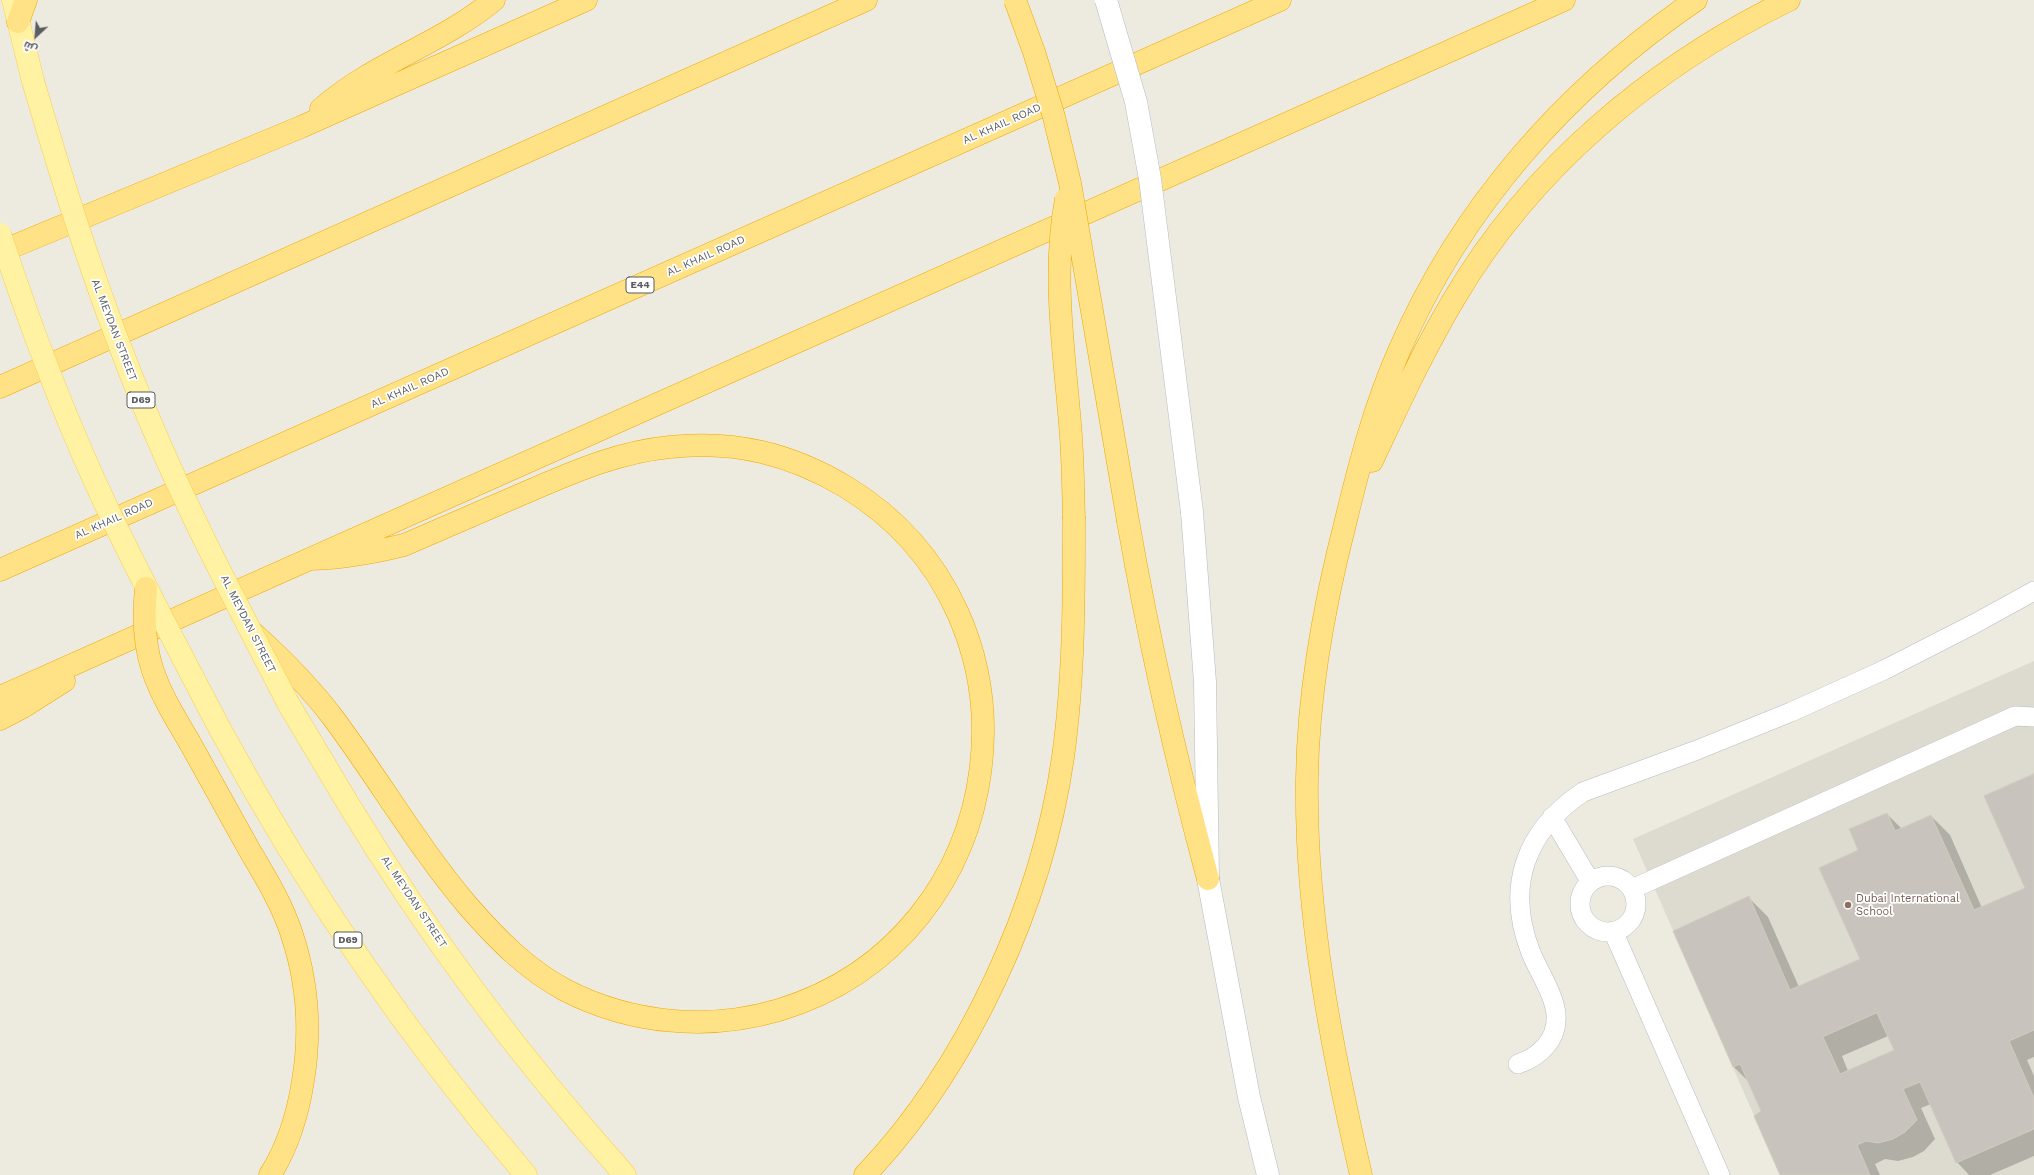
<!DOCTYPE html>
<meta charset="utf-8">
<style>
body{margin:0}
#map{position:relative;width:2034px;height:1175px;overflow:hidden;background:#edebe0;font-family:"Work Sans",Cairo,sans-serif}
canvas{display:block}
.north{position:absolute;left:16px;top:16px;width:40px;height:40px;-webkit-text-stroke:3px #fff;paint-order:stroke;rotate:206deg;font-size:11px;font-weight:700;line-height:16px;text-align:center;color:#595d62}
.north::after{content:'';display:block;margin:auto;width:14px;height:18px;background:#595d62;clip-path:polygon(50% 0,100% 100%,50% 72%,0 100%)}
</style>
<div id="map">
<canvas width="2034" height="1175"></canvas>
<div class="north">ش</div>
</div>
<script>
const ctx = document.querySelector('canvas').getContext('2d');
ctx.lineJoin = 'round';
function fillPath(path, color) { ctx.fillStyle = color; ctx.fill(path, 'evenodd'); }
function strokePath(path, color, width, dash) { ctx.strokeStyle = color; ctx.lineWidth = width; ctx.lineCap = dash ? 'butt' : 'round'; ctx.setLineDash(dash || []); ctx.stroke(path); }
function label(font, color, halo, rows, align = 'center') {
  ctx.font = font + ' "Work Sans",sans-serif'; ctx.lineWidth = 3.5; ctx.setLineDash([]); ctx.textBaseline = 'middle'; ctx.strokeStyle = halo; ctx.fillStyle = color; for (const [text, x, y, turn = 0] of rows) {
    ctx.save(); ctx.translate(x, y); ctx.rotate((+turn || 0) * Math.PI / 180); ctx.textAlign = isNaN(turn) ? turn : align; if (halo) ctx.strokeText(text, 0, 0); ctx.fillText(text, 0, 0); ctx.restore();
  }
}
const education = new Path2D(`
 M2034,661V1175H1780L1633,839Z`);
const shadow = new Path2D(`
 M2034,775V1057L2027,1060L2034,1076V1156L1990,1175H1969L1957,1162L1931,1104L1921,1108L1935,1139L1924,1151L1913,1157L1898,1161L1885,1159L1875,1164L1880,1175H1781L1762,1111L1749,1082L1734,1067L1749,898L1768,917L1799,987L1861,960L1859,851L1887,814L1902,829L1931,816L1950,835L1982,908L2026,889ZM1888,1036L1895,1050L1848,1071L1842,1056Z`);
const building = new Path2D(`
 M2034,774V1030L2009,1041L2034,1098V1129L1956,1163L1920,1082L1903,1089L1917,1120L1905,1132L1893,1139L1878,1143L1866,1141L1857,1145L1870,1175H1780L1754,1116L1761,1111L1740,1064L1733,1067L1673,931L1749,896L1790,990L1860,959L1819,868L1858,850L1849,829L1887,813L1895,831L1931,815L1974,910L2025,888L1984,796ZM1877,1013L1894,1050L1840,1074L1823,1037Z`);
const lane = new Path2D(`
 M1552,817L1590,881
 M1580 904a28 28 0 1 1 56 0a28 28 0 1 1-56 0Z
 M1632,889L2015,716L2034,717
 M1613,931L1720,1175
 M1518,1064C1539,1057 1558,1040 1556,1015C1555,996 1539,972 1531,953C1505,887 1525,831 1583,792L1697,750L1791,712L1884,670L1974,624L2034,591`);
const secondary = new Path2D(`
 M1192,512L1205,682L1208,879L1249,1097L1268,1175`);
const primary = new Path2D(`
 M13,0L33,81
 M288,703C308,736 327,769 347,802C427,934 522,1060 625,1175
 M220,729C306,888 408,1038 526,1175`);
const highway = new Path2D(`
 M18,22L26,0
 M321,109C373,63 441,44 494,0
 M0,252L301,127L586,0
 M0,387L866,0
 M1372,461C1398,406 1423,351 1454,299C1531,168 1653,66 1789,0
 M1128,521C1149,642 1176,760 1208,879
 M0,570L1280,0
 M252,632C282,659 310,687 334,719C380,781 418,847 468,906C497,939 526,969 565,990C631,1024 708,1031 779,1010C1016,938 1057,616 846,487C791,454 735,440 670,447C617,452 571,473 522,494C483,511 443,528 404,545C372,553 344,558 311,559
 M0,697L1564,0
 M0,719L23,707L64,681
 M190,743C210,779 230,815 250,851C266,878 283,906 292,935C308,983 311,1032 303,1081C298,1113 287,1148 270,1175
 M865,1175C968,1067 1042,904 1063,757C1074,678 1074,598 1074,519
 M1361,1175C1331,1046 1305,912 1307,779C1308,691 1324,605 1346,520C1360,462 1375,405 1399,351C1461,207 1567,88 1696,0`);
const secondaryBridge = new Path2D(`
 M1106,0L1136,102L1150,179L1192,512`);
const primaryBridge = new Path2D(`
 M33,81C66,194 101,305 147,414C188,513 239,608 288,703
 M0,234C31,329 67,424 110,514C145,587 183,658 220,729`);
const highwayBridge = new Path2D(`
 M1015,0L1034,52L1054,117L1070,183L1128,521
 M1066,199C1052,275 1064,349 1070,424C1073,456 1073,487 1074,519
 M146,588C139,657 156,686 190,743`);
const markers = [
 [1848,905,4,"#8d6e63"]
];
const shields = [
 [640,285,28],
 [141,400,28],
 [348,940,28]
];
const shieldNames = [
 ["E44",640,285],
 ["D69",141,400],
 ["D69",348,940]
];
const streetNames = [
 ["AL KHAIL ROAD",1002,124,-24],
 ["AL KHAIL ROAD",706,256,-24],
 ["AL MEYDAN STREET",114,330,69],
 ["AL KHAIL ROAD",410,388,-24],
 ["AL KHAIL ROAD",114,519,-24],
 ["AL MEYDAN STREET",248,624,63],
 ["AL MEYDAN STREET",414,902,56]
];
const educationNames = [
 ["Dubai International",1856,899],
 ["School",1856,912]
];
fillPath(education, '#dddacf');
fillPath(shadow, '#0003');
fillPath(building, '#c8c4bd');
strokePath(building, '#d2ccbe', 1);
strokePath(lane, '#b8bbc0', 20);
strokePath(secondary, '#b6bac0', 23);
strokePath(primary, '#fbcd4b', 23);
strokePath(highway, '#eda800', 23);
strokePath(lane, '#fff', 19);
strokePath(secondary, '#fff', 22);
strokePath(primary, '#fff2a3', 22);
strokePath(highway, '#ffe285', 22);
strokePath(secondaryBridge, '#b6bac0', 23, []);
strokePath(primaryBridge, '#fbcd4b', 23, []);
strokePath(highwayBridge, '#eda800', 23, []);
strokePath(secondaryBridge, '#fff', 22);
strokePath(primaryBridge, '#fff2a3', 22);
strokePath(highwayBridge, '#ffe285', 22);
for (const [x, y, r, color] of markers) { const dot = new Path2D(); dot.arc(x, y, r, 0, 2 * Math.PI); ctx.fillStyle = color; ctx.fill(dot); strokePath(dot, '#fff', 1.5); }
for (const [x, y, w] of shields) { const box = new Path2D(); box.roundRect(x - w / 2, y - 8, w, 16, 3); ctx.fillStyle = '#fff'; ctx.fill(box); strokePath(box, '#595d62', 1); }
label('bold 10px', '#595d62', null, shieldNames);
label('11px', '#595d62', '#fff', streetNames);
label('11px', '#785e54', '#fff', educationNames, 'left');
</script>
